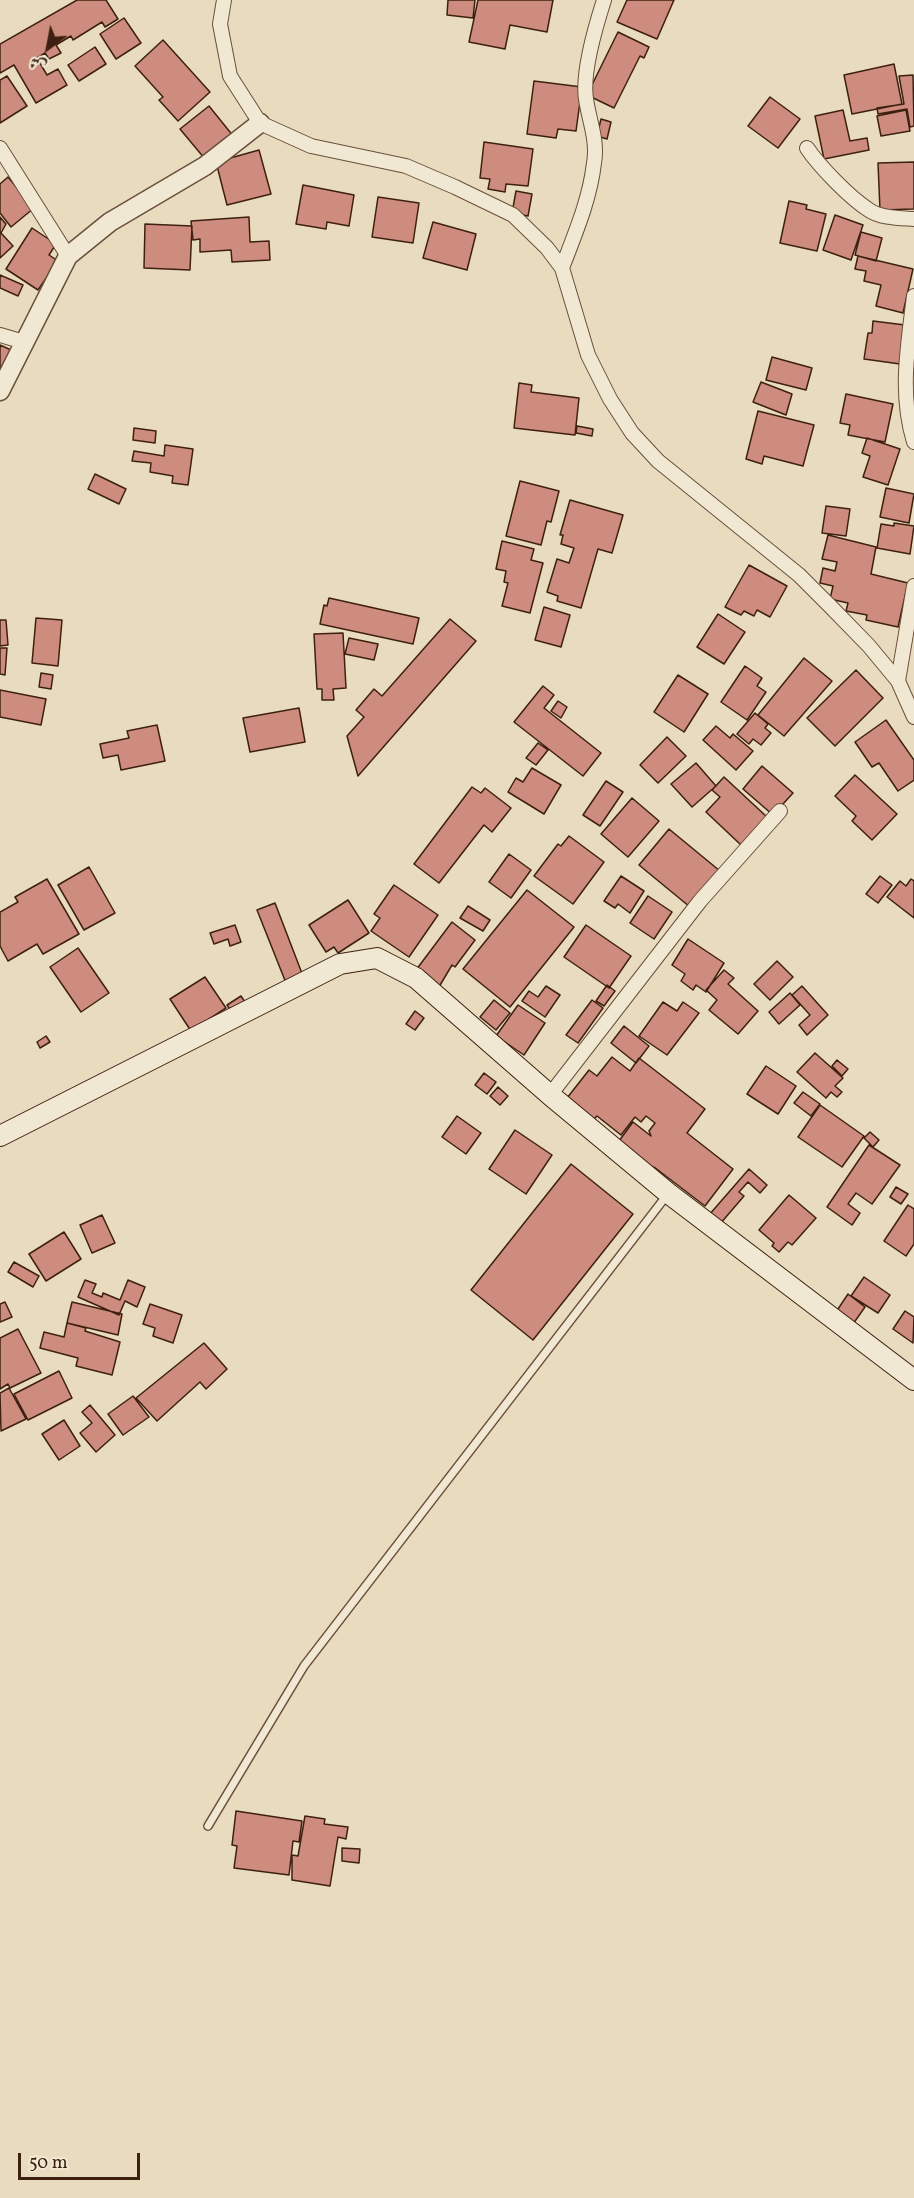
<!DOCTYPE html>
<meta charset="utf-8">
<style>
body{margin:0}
#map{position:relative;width:914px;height:2198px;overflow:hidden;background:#e9dbbd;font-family:Vollkorn,Amiri,serif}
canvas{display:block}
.north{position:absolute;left:18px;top:18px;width:60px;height:60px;-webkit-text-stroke:4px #f1e8d4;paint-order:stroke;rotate:212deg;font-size:16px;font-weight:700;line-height:24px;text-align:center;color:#3e2011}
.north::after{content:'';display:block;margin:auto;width:21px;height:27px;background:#3e2011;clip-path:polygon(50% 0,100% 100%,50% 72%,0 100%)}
.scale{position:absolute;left:18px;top:2153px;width:122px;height:27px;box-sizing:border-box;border:3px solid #3e2011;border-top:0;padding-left:8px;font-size:18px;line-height:21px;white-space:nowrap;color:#3e2011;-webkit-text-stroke:4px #f1e8d4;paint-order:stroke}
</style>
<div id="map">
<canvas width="914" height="2198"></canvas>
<div class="north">ش</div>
<div class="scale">50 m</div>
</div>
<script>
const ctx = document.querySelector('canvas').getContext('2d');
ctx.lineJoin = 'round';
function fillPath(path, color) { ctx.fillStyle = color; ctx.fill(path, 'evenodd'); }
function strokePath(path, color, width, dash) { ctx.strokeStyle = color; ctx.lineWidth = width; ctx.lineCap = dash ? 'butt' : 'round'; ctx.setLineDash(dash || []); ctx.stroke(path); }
const building = new Path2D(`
 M77,0H106L118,19L105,27L102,22L73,40L71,36L56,45L61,53L49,59L45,53L37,58L47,75L58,69L67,85L36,103L14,65L0,73V44Z
 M448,0H475L473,18L447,15Z
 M478,0H553L547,32L510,25L505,49L469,42Z
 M627,0H674L657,39L617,22Z
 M124,18L141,43L116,59L100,34Z
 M618,32L649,47L644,58L640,56L614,108L587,95Z
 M163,40L210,92L178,121L159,100L163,97L135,66Z
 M95,47L106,64L79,81L68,65Z
 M894,64L902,104L852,114L844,75Z
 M913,75L914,126L910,127L907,109L878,114L877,108L904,104L899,76Z
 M7,76L27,106L0,123V80Z
 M534,81L582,87L576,131L558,129L556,138L527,134Z
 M770,97L800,119L778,148L748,126Z
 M209,106L234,137L205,159L180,129Z
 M843,110L850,141L867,138L869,150L824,159L815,116Z
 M906,110L910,131L881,136L877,116Z
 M601,119L611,122L607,139L597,136Z
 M484,142L533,149L528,186L506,184L505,192L488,189L490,179L480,178Z
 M259,150L271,194L227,205L216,162Z
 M914,162V209L880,210L878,163Z
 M8,177L34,208L11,227L0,213V184Z
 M303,185L354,195L349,226L327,222L326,229L296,224Z
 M516,191L532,194L528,216L512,213Z
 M378,197L419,203L413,243L372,237Z
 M789,201L807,205L806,209L826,214L817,251L780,243Z
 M835,215L863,225L851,260L823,250Z
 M0,217L6,224L1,233L13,246L0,258Z
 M249,217L250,242L269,241L270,260L232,262L231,250L200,252V239L193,240L191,221Z
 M433,222L476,234L467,270L423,258Z
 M145,224L192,226L190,270L144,268Z
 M32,228L56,244L49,255L58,261L38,290L6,269Z
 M861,232L882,238L876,261L855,255Z
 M858,256L913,269L903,313L876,306L881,285L864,281L866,271L855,269Z
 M0,275L23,285L18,296L0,288Z
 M873,321L905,325L900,364L864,359L868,333H872Z
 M0,345L11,350L0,374Z
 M772,357L812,368L806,390L766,380Z
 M761,382L792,394L786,415L753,402Z
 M519,383L532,385L531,392L579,398L575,435L514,428Z
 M846,394L893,404L885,442L848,435L850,425L840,423Z
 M758,411L814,425L803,466L764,456L762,464L746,459Z
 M577,426L593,429L592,436L576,433Z
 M134,428L156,431L155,443L133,440Z
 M867,438L900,449L888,485L863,477L870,456L862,453Z
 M165,445L193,449L188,485L172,483L173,476L150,472L151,463L132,461L134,451L164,456Z
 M95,474L126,489L119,504L88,489Z
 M520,481L559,491L551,522L547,521L541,545L506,536Z
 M886,488L914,494L909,523L880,517Z
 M570,500L623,515L612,553L598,549L581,608L557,601L558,596L547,592L557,559L569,563L574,548L561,544L563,535H560Z
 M826,506L850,509L846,536L822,533Z
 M894,523L914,526L910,554L877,548L881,524L894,526Z
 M828,535L876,547L871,574L908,583L898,627L866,620L867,615L846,611L848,603L830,599L833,586L820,583L823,568L835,571L837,562L822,559Z
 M502,541L534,549L531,560L543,563L530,613L502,606L508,583L504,582L506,571L496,569Z
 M749,565L787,586L770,617L757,610L754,616L744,611L741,615L725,607Z
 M329,598L419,618L413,644L320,624L324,605L327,606Z
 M544,607L570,615L561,647L535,640Z
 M718,614L745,632L724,664L697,647Z
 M36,618L62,620L58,666L32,663Z
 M450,619L476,641L358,776L347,736L364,717L356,710L374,689L382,696Z
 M0,620H6L8,645L0,646Z
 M343,633L346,688L333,689L334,700H322V689H317L314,634Z
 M349,638L378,644L374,660L345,654Z
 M0,648H7L5,675L0,674Z
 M804,658L832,681L784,736L758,715Z
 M745,666L762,678L757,686L766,692L747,720L721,702Z
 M856,670L883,698L835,746L807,718Z
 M41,673L53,675L51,689L39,687Z
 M678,675L708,694L684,732L654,712Z
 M543,686L554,695L544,708L601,753L583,776L514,722Z
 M0,690L46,699L41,725L0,717Z
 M558,701L567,707L561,718L551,711Z
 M299,708L305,742L250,752L243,718Z
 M755,713L768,724L765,728L771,733L761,745L753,739L749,744L737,734Z
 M886,720L914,760V780L898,791L879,763L872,767L855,742Z
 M157,725L165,761L121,770L118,755L103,758L100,744L129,738L127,731Z
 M716,726L730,738L733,734L753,751L736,770L703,740Z
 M667,737L686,756L658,783L640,765Z
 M538,743L548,750L536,765L526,758Z
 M696,763L716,786L692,807L671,784Z
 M762,766L793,793L773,815L743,789Z
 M532,768L561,785L544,814L508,792L516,778L523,782Z
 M855,775L897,814L872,840L852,821L856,816L835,796Z
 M724,777L767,817L741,845L706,812L720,797L712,790Z
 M606,781L623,792L600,826L583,815Z
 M472,787L481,793L485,788L511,808L492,832L484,825L439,883L414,864Z
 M632,798L659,821L628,857L601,834Z
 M669,829L720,871L690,907L639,865Z
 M569,836L604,862L573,904L534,876L558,844L561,846Z
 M509,854L531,870L511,898L489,882Z
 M89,867L115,913L84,930L58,885Z
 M621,876L644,891L630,913L618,904L615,908L604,901Z
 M880,876L892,885L878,903L866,894Z
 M47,879L79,934L43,954L37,944L8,961L0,946V912L18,902L15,897Z
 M911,879L914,881V918L887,897L900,881L906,886Z
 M394,885L438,915L409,957L371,931L380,918L374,914Z
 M527,890L574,927L510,1007L463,969Z
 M648,896L672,912L654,939L630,923Z
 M348,900L369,933L338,953L334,947L326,952L309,925Z
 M275,903L303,976L286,983L257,910Z
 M468,906L490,920L483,931L460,918Z
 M452,922L475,940L455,967L452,965L436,992L413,974Z
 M235,925L241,942L230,946L228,939L214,944L210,933Z
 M586,925L631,956L609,988L564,957Z
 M688,939L724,963L706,992L696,985L693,990L681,981L685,974L672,965Z
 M78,948L109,993L81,1012L50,967Z
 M777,961L793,977L770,1000L754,984Z
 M724,970L734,978L728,984L758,1011L738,1034L709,1010L717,1000L706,990Z
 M205,977L226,1008L191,1031L170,999Z
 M607,985L615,991L604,1006L596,1001Z
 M546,986L560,995L545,1017L522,1001L529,991L538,997Z
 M802,986L828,1015L807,1035L799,1025L810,1015L792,995Z
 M790,993L800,1005L779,1024L769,1012Z
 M241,996L247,1005L233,1014L227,1005Z
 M494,1000L510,1013L496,1030L480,1017Z
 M592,1000L603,1008L578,1043L566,1035Z
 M663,1002L677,1011L683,1002L699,1013L667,1055L639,1036Z
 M518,1005L545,1023L524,1055L496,1036Z
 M415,1011L424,1018L415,1030L406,1024Z
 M624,1026L649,1046L636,1063L611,1043Z
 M46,1036L50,1042L40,1048L37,1042Z
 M815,1053L843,1078L835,1086L842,1092L837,1097L831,1092L826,1098L797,1072Z
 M612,1057L630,1071L639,1058L705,1109L687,1133L733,1169L705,1206L654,1167L650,1172L616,1145L633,1122L651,1136L649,1131L655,1123L646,1116L641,1122L635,1117L621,1135L597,1116L594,1119L567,1098L589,1070L597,1076Z
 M837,1060L848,1069L842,1076L832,1066Z
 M766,1066L796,1086L778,1114L747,1094Z
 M484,1073L496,1082L487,1094L475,1085Z
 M498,1087L508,1096L500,1105L490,1096Z
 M803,1092L820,1104L811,1116L794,1103Z
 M820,1105L864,1136L842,1167L798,1137Z
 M457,1116L481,1133L466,1154L442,1137Z
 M515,1130L552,1155L526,1194L489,1169Z
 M870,1132L879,1140L873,1147L864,1138Z
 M869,1145L900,1165L872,1204L856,1193L848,1204L860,1213L852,1225L827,1207Z
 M571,1164L633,1214L533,1340L471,1290Z
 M749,1169L767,1185L760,1193L748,1182L739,1192L744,1196L720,1224L709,1215Z
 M896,1187L908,1194L901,1204L890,1197Z
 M789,1195L816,1218L792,1245L788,1242L779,1252L772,1246L774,1243L759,1230Z
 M908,1205L914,1209V1244L906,1256L884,1241Z
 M102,1215L115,1243L92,1253L80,1225Z
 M64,1232L81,1259L46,1281L29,1254Z
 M14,1262L39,1276L33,1287L8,1272Z
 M864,1277L890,1295L878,1313L851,1296Z
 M85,1280L96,1284L92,1293L102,1297L103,1293L120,1300L128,1280L145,1287L137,1307L125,1301L119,1315L78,1297Z
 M848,1294L865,1307L853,1324L836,1312Z
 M5,1302L12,1317L0,1322V1304Z
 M72,1302L122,1314L118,1335L67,1323Z
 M150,1304L182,1315L173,1343L153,1336L155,1328L143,1324Z
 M905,1311L914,1317L913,1343L893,1329Z
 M67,1323L86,1328L85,1331L120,1342L112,1375L76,1366L78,1358L40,1348L44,1332L64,1337Z
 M18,1329L41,1373L10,1388L8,1384L0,1389V1338Z
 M204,1343L227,1369L206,1389L200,1382L157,1421L136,1398Z
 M59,1371L72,1398L28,1420L14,1394Z
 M9,1388L26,1419L1,1431L0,1393Z
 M133,1396L149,1417L123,1435L108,1414Z
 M90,1405L115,1435L96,1452L80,1433L92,1423L82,1412Z
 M64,1420L80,1446L59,1460L42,1434Z
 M236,1811L302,1821L299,1842L293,1841L289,1875L234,1868L237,1846L232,1845Z
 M305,1816L325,1819L324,1824L348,1827L346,1839L338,1837L330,1886L292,1880V1855L298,1856Z
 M342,1848L360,1849L359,1863L342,1861Z`);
const service = new Path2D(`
 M208,1826L304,1666L667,1195`);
const minor = new Path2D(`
 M224,0L220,24L230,76L260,123L311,146L406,166L455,187L513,215L547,248L562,268L588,355L610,399L632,433L658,461L799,575L832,608L869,646L898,681L914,717
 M0,148L68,256
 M807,148C819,166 850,198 869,210C880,218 900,218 914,219
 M562,268C575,234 590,199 594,163C598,141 589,120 586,99C582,74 596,25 604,0
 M914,296C908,346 899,393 914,442
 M0,335L24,342
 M898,681L914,586
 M550,1095L700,901L780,811`);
const tertiary = new Path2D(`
 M0,391L68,256L110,222L205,166L260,123`);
const secondary = new Path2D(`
 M0,1136L340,964L377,958L416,978L550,1095L668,1193L914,1380`);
fillPath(building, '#cd8c7e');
strokePath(building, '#3e2011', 1.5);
strokePath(service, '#694f3c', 10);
strokePath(minor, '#694f3c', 16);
strokePath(tertiary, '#694f3c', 21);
strokePath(secondary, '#3e2011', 22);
strokePath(service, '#f1e8d4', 7);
strokePath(minor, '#f1e8d4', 14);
strokePath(tertiary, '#f1e8d4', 18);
strokePath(secondary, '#f1e8d4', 20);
</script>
